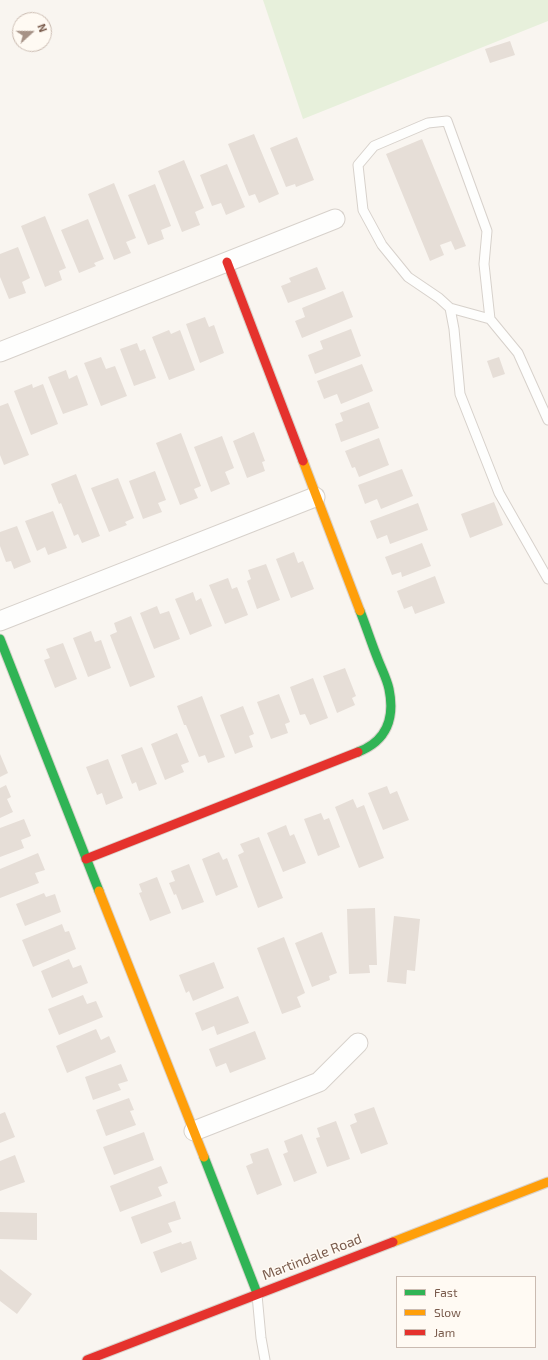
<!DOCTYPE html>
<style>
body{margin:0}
#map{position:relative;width:548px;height:1360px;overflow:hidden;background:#f9f5f0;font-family:"Exo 2",sans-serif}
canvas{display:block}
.legend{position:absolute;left:396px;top:1276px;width:140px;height:72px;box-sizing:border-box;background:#fffaf3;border:1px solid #cabbb1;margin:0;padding:5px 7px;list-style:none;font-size:12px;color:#7a5c4d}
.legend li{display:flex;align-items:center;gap:8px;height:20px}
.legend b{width:20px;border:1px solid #cabbb1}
.north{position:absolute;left:12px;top:12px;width:40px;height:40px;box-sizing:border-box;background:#fffaf3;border:1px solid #cabbb1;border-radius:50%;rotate:69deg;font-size:11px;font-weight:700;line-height:16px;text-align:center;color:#7a5c4d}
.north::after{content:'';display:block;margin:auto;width:14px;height:18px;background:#a69286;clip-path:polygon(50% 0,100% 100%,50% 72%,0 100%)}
</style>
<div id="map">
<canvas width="548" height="1360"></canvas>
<ul class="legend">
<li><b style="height:5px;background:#30b455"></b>Fast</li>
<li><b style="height:5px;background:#ff9f0a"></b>Slow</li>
<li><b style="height:5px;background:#e5322d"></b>Jam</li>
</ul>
<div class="north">N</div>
</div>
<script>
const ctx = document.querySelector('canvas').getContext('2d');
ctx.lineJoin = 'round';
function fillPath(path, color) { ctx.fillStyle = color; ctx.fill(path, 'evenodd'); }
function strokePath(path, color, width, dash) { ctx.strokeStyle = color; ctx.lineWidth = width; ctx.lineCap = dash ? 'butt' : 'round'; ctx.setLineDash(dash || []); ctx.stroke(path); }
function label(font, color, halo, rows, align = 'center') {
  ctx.font = font + ' "Exo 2",sans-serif'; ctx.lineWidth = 3; ctx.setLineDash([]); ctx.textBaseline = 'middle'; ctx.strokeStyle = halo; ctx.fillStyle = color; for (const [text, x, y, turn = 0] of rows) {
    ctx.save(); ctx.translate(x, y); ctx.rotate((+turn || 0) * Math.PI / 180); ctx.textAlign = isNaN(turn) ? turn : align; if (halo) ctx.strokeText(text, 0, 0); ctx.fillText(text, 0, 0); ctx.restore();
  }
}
const green = new Path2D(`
 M263,0H548V21L303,119Z`);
const building = new Path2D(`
 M510,41L515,55L490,63L485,49Z
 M254,134L279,194L259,203L255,194L249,196L228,144Z
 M297,137L314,180L296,187L295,184L286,187L270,148Z
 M422,139L466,246L455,250L451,241L440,245L444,255L430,261L386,154Z
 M184,160L204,208L195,212L200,225L182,232L158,171Z
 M227,164L245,207L226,215L221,203L212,206L200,175Z
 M114,183L136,238L126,242L131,253L114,260L88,194Z
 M155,184L171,226L161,230L164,239L148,245L128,195Z
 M45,216L66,268L59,271L62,280L45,287L21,226Z
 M88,219L104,259L94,263L96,266L79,273L61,230Z
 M18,247L30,278L22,282L26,293L9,299L0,277V254Z
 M317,267L326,289L288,303L281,286L291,282L289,278Z
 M343,291L353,317L302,338L295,321L305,317L302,308Z
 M205,317L209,327L214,325L224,353L200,363L186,324Z
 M351,329L361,356L315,374L308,355L323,349L320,341Z
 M169,330L171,334L180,330L195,370L169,380L152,337Z
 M137,343L140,351L145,349L156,378L134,386L120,349Z
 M101,357L106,369L115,366L127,396L101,406L84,363Z
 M499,357L505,374L493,378L487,361Z
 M362,364L373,391L341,404L337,394L324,399L317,381Z
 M66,370L69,379L77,375L88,405L63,414L48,377Z
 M32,384L33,388L43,384L58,424L31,435L14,391Z
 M369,402L379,428L341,442L335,424L343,421L340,413Z
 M8,403L29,455L4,465L0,455V406Z
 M254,432L265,461L262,462L265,471L247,478L233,441Z
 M181,433L201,486L194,489L198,498L180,505L156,443Z
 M222,436L234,468L225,472L230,484L211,492L194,447Z
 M379,438L389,465L359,477L355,467L352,468L345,451Z
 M402,469L413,496L381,509L377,499L365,504L358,485Z
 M155,471L166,500L158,503L162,512L143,519L129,481Z
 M76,474L100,536L82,543L78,534L74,536L61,503L59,504L51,484Z
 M118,478L134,518L125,522L127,525L109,532L91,488Z
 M494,502L503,525L470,538L461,514Z
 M418,503L428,530L390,544L387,535L377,539L370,521Z
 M53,511L67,548L48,555L45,547L37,551L25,521Z
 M17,526L31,562L14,569L11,561L6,562L0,546V532Z
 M422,543L431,566L402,577L401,572L392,575L385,557Z
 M294,552L298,563L303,561L314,589L291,598L276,559Z
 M266,564L280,600L257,609L247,581L251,579L248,570Z
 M435,576L445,603L415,614L412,606L404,609L397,591Z
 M228,578L232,589L237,587L248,615L225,624L209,585Z
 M193,592L196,601L201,598L212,626L190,635L175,599Z
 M157,606L160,614L169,611L180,639L154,649L140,613Z
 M131,616L155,677L130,687L110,635L117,632L114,623Z
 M91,631L95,642L101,640L111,668L88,677L73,638Z
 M63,643L77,679L55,688L44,660L50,658L46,649Z
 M345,668L356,696L352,698L355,705L337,713L323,676Z
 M313,678L328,718L310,725L305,714L300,715L290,687Z
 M279,694L290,722L285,724L288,733L271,739L257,702Z
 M202,696L225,757L208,763L205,755L199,757L186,725H184L177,706Z
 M243,706L254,734L249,736L253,747L235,754L220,715Z
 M177,733L189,762L181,765L184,772L165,780L151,744Z
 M142,747L157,784L139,791L136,782L132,784L121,755Z
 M0,754L8,773L0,777Z
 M108,759L123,798L106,805L102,793L97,795L86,767Z
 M6,785L11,797L7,799L13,812L0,818V788Z
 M387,786L390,794L397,791L409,820L383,830L368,793Z
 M353,799L357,808L364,805L384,858L359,868L335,807Z
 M321,813L324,820L329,818L340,847L318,856L304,819Z
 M24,819L31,836L21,840L24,848L0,857V828Z
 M286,825L290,836L294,834L306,863L283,872L267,833Z
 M259,837L283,898L258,908L238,855L244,852L240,844Z
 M219,852L223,860L227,858L238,887L216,896L202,859Z
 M38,853L45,870L35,873L39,883L0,898V869Z
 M189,864L204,902L182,910L176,894L174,895L169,883L175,881L171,871Z
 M157,877L171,913L150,921L139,893L142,892L139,884Z
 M44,893L46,897L55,894L61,912L25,926L16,904Z
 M375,908L377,965H369L370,973L349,974L347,909Z
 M394,916L420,919L415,971L407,970L406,984L387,982Z
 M62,924L65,932L69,931L76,949L33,967L22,940Z
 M322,932L337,973L329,976L330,980L312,987L295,943Z
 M284,937L305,993L297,997L301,1007L282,1014L257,948Z
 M69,959L73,968L81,965L88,983L52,998L41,971Z
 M214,962L224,988L193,1001L189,991L186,993L179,975Z
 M83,995L87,1004L96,1001L103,1017L59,1035L48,1009Z
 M238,996L249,1023L217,1035L214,1026L202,1031L195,1013Z
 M96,1029L101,1040L109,1036L116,1052L67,1073L56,1046Z
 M255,1031L266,1059L230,1073L226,1063L216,1067L209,1049Z
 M121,1064L128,1081L118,1084L121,1090L93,1100L85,1077Z
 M129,1098L134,1110L130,1111L136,1125L106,1136L96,1110Z
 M374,1107L388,1144L361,1154L350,1125L357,1122L354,1114Z
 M5,1112L15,1137L0,1143V1114Z
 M336,1121L350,1159L327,1167L316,1138L320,1137L317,1128Z
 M144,1132L154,1160L114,1175L103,1147Z
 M302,1134L317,1173L294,1182L283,1154L288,1152L284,1141Z
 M268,1148L282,1185L257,1195L246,1166L253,1163L250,1154Z
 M15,1155L25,1182L0,1191V1161Z
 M161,1166L168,1183L158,1187L162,1196L120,1212L110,1186Z
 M175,1201L181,1219L168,1223L172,1232L141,1244L131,1217Z
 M0,1212L37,1213V1240L0,1239Z
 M191,1241L197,1259L161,1273L153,1252L181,1242L182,1244Z
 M0,1269L32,1294L17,1314L0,1301Z`);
const lane = new Path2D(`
 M450,308L490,319
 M548,420L518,353L490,319L484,264L487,231L447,121L428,123L374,146L358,165L363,210L382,245L408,277L439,298L450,308L454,329L460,394L499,493L548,579
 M257,1295L261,1338L265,1360`);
const street = new Path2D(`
 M0,352L335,219
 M0,621L315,497
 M194,1131L319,1082L358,1043`);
const fast = new Path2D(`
 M0,639L99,891
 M358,752C387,741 395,718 389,689C387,679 381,668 377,657C371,642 366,626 360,611
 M204,1157L257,1293`);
const slow = new Path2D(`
 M303,461L360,611
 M99,891L204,1157
 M393,1242L548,1182`);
const jam = new Path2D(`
 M227,262L303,461
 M86,859L358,752
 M87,1360L393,1242`);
const streetNames = [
 ["Martindale Road",312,1257,-21]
];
fillPath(green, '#e7f0db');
fillPath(building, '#e6ded7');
strokePath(lane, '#d7d1cb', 11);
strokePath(street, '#d7d1cb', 21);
strokePath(fast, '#d9d2cb', 11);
strokePath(slow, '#d9d2cb', 11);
strokePath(jam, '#d9d2cb', 11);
strokePath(lane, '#fefefd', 9);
strokePath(street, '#fefefd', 19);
strokePath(fast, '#30b455', 9);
strokePath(slow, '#ff9f0a', 9);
strokePath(jam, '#e5322d', 9);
label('14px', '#7a5c4d', '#fffaf3', streetNames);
</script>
